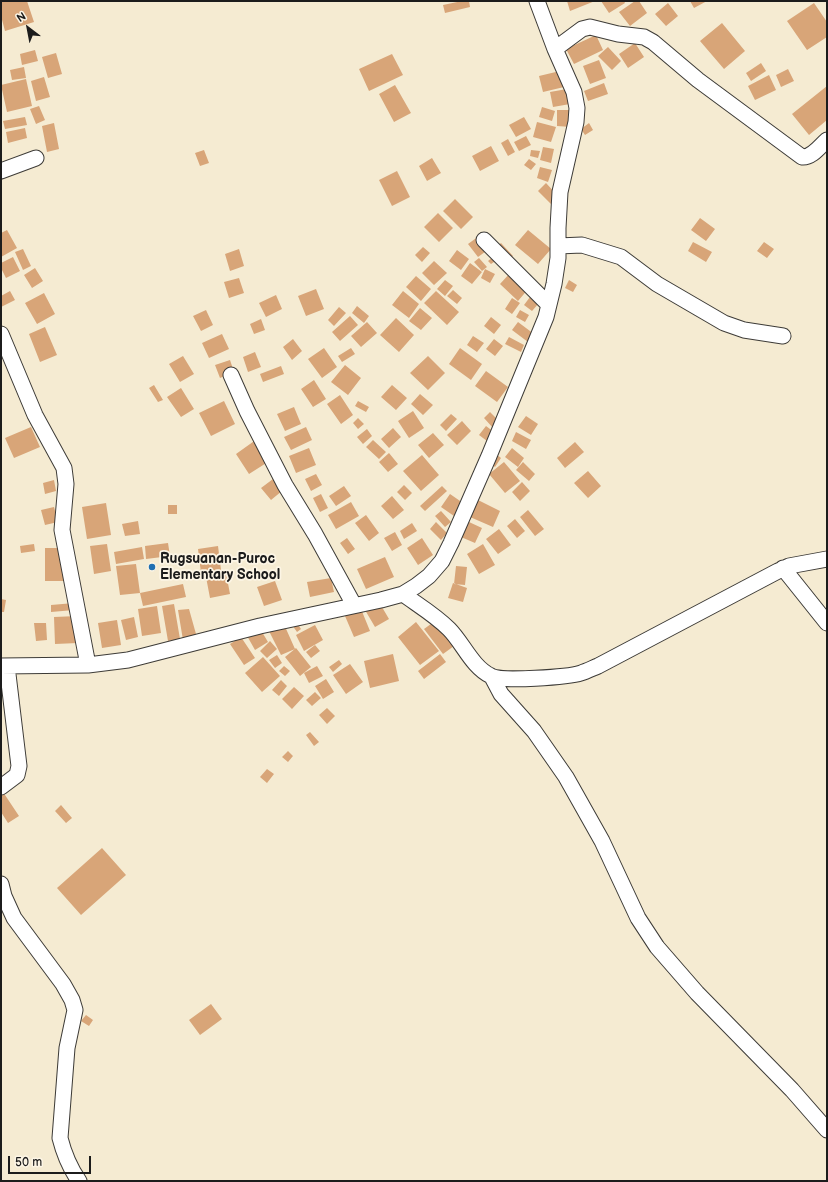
<!DOCTYPE html>
<style>
body{margin:0}
#map{position:relative;width:828px;height:1182px;overflow:hidden;background:#f5ebd2;font-family:"Balsamiq Sans",sans-serif}
canvas{display:block}
.frame{position:absolute;inset:0;border:2px solid #1c1c1c;pointer-events:none}
.north{position:absolute;left:8px;top:8px;width:40px;height:40px;-webkit-text-stroke:3px #fcf5e5;paint-order:stroke;rotate:328deg;font-size:11px;font-weight:700;line-height:16px;text-align:center;color:#1c1c1c}
.north::after{content:'';display:block;margin:auto;width:14px;height:18px;background:#1c1c1c;clip-path:polygon(50% 0,100% 100%,50% 72%,0 100%)}
.scale{position:absolute;left:8px;top:1156px;width:83px;height:18px;box-sizing:border-box;border:2px solid #1c1c1c;border-top:0;padding-left:5px;font-size:12px;line-height:14px;white-space:nowrap;color:#1c1c1c;-webkit-text-stroke:3px #fcf5e5;paint-order:stroke}
</style>
<div id="map">
<canvas width="828" height="1182"></canvas>
<div class="frame"></div>
<div class="north">N</div>
<div class="scale">50 m</div>
</div>
<script>
const ctx = document.querySelector('canvas').getContext('2d');
ctx.lineJoin = 'round';
function fillPath(path, color) { ctx.fillStyle = color; ctx.fill(path, 'evenodd'); }
function strokePath(path, color, width, dash) { ctx.strokeStyle = color; ctx.lineWidth = width; ctx.lineCap = dash ? 'butt' : 'round'; ctx.setLineDash(dash || []); ctx.stroke(path); }
function label(font, color, halo, rows, align = 'center') {
  ctx.font = font + ' "Balsamiq Sans",sans-serif'; ctx.lineWidth = 3.5; ctx.setLineDash([]); ctx.textBaseline = 'middle'; ctx.strokeStyle = halo; ctx.fillStyle = color; for (const [text, x, y, turn = 0] of rows) {
    ctx.save(); ctx.translate(x, y); ctx.rotate((+turn || 0) * Math.PI / 180); ctx.textAlign = isNaN(turn) ? turn : align; if (halo) ctx.strokeText(text, 0, 0); ctx.fillText(text, 0, 0); ctx.restore();
  }
}
const building = new Path2D(`
 M1,1H27L34,22L5,31L1,16Z
 M462,1H469L470,7L445,13L443,5Z
 M567,1H595L570,11Z
 M601,1H624L625,3L609,13Z
 M635,1H639L647,13L630,26L619,12Z
 M690,1H707L694,8Z
 M668,3L678,16L666,26L655,14Z
 M814,3L827,22V37L807,50L787,21Z
 M722,23L745,51L724,69L700,41Z
 M596,35L603,50L574,64L566,49Z
 M635,43L644,57L628,68L619,54Z
 M608,47L621,61L612,70L598,56Z
 M35,50L38,61L22,65L20,54Z
 M56,53L62,74L48,78L42,57Z
 M392,54L403,75L369,91L359,69Z
 M599,60L606,78L590,84L583,66Z
 M761,63L766,71L751,81L746,73Z
 M24,67L26,78L12,80L10,70Z
 M788,69L794,81L781,87L776,75Z
 M560,71L564,87L543,92L539,76Z
 M769,75L776,90L755,100L748,86Z
 M44,77L50,97L36,101L31,81Z
 M26,79L32,106L7,112L1,85Z
 M604,83L608,94L588,101L584,91Z
 M395,85L411,113L394,122L379,94Z
 M827,86V120L809,135L792,114Z
 M567,89L570,104L553,107L550,92Z
 M39,106L45,120L36,124L30,109Z
 M542,107L555,111L552,121L539,117Z
 M557,110H572L571,127L557,126Z
 M25,117L27,125L5,129L3,121Z
 M524,117L531,129L516,137L509,125Z
 M537,122L556,127L551,142L533,137Z
 M54,123L59,149L47,152L42,126Z
 M589,123L593,130L585,135L581,129Z
 M25,128L27,138L8,143L6,132Z
 M526,136L531,145L519,151L514,142Z
 M508,139L515,152L508,156L501,143Z
 M491,146L499,161L480,171L472,156Z
 M543,147L554,149L551,163L540,160Z
 M204,150L209,163L200,166L195,153Z
 M531,150L540,151L538,158L530,156Z
 M432,158L441,173L427,181L419,166Z
 M529,159L536,164L531,170L524,165Z
 M540,167L552,170L548,182L537,178Z
 M397,171L410,197L392,206L379,180Z
 M546,183L558,196L551,204L538,191Z
 M455,199L473,217L461,229L443,211Z
 M438,213L453,228L439,242L424,227Z
 M700,218L715,229L706,241L691,230Z
 M7,230L17,248L1,257V233Z
 M528,230L551,249L538,264L515,245Z
 M479,236L489,249L478,257L468,244Z
 M693,242L712,252L706,262L688,251Z
 M764,242L774,249L767,258L757,251Z
 M501,243L513,256L506,262L494,249Z
 M423,247L430,253L422,262L415,255Z
 M23,249L31,266L23,270L15,252Z
 M239,249L244,266L230,271L225,254Z
 M457,250L469,259L461,270L449,261Z
 M494,256L497,260L491,264L488,261Z
 M13,257L20,271L6,278L1,268V263Z
 M479,258L487,267L482,271L474,262Z
 M434,261L447,273L434,285L422,273Z
 M470,263L482,272L472,284L461,276Z
 M35,268L43,281L32,288L24,275Z
 M485,269L495,274L490,283L481,278Z
 M511,272L529,288L518,301L500,284Z
 M416,276L431,289L421,301L406,287Z
 M239,278L244,293L229,298L224,282Z
 M445,280L453,286L445,296L437,289Z
 M569,280L577,285L573,292L565,288Z
 M316,289L324,309L306,316L298,296Z
 M453,290L462,298L457,304L447,296Z
 M10,291L15,300L1,307V296Z
 M403,291L419,304L409,318L392,305Z
 M436,291L459,312L447,325L424,303Z
 M44,293L55,314L37,324L25,303Z
 M276,295L282,309L266,317L259,303Z
 M530,297L539,303L532,311L524,305Z
 M512,298L520,303L512,314L505,309Z
 M357,306L369,316L364,323L352,313Z
 M339,307L346,313L334,326L328,320Z
 M420,308L432,318L421,330L409,321Z
 M206,310L213,325L201,331L193,316Z
 M520,310L529,315L525,322L516,317Z
 M350,316L358,325L340,341L332,332Z
 M491,317L501,325L494,334L484,326Z
 M396,318L414,335L399,352L380,335Z
 M261,319L265,330L254,334L250,324Z
 M367,322L377,333L361,347L351,336Z
 M518,322L534,334L528,342L512,330Z
 M45,327L57,355L40,362L29,334Z
 M222,334L229,349L209,358L202,343Z
 M473,336L484,343L477,352L467,345Z
 M509,337L524,345L521,352L505,344Z
 M293,339L302,351L292,360L283,347Z
 M494,339L503,346L495,356L486,349Z
 M324,348L337,367L322,378L308,359Z
 M351,348L355,354L342,362L338,356Z
 M460,348L482,364L471,380L449,364Z
 M255,352L261,367L248,372L243,357Z
 M183,356L194,374L180,382L169,364Z
 M428,356L445,373L428,390L410,373Z
 M230,360L234,372L220,378L215,365Z
 M345,365L361,378L348,395L331,382Z
 M281,366L284,374L263,382L260,374Z
 M486,371L508,387L497,402L475,386Z
 M314,380L326,399L313,407L301,389Z
 M154,385L163,400L158,402L149,388Z
 M392,385L407,398L396,410L381,397Z
 M181,388L194,409L181,417L167,397Z
 M420,394L433,405L423,415L411,404Z
 M340,395L353,415L341,424L327,404Z
 M224,401L235,424L211,436L199,413Z
 M358,401L369,407L366,412L355,406Z
 M294,407L301,424L285,431L277,414Z
 M413,411L424,428L409,438L398,421Z
 M490,412L500,422L493,428L484,418Z
 M451,414L457,419L446,431L440,425Z
 M526,416L538,424L531,435L518,427Z
 M358,418L364,424L358,429L353,423Z
 M462,421L471,431L457,445L447,435Z
 M486,426L494,432L487,441L479,435Z
 M31,427L40,447L14,458L5,438Z
 M306,427L312,440L291,450L284,437Z
 M393,428L401,437L389,448L381,439Z
 M367,429L372,436L363,444L357,437Z
 M516,432L531,440L526,449L512,441Z
 M433,433L444,445L429,458L418,445Z
 M257,439L271,460L249,474L236,454Z
 M373,440L386,452L379,459L366,447Z
 M575,442L584,452L565,468L557,458Z
 M309,448L316,465L296,473L289,456Z
 M512,448L524,458L518,467L505,457Z
 M389,453L398,464L388,472L379,462Z
 M496,454L501,458L495,467L490,463Z
 M422,455L439,475L421,491L403,471Z
 M504,462L520,481L505,493L489,474Z
 M523,462L535,474L529,481L516,470Z
 M588,471L601,486L588,498L574,483Z
 M316,474L322,485L311,491L305,479Z
 M273,479L282,491L271,500L261,488Z
 M54,480L56,491L45,494L43,483Z
 M522,482L530,491L520,501L512,492Z
 M404,485L412,493L405,500L397,492Z
 M344,486L351,496L336,506L329,496Z
 M442,486L447,491L425,511L420,506Z
 M321,494L328,508L320,512L313,498Z
 M450,494L463,503L454,516L441,507Z
 M392,496L404,510L393,519L381,506Z
 M478,500L500,511L493,527L470,517Z
 M351,502L359,516L336,529L328,515Z
 M106,503L111,535L87,539L82,507Z
 M168,505H177V514H168Z
 M54,507L58,522L45,525L41,510Z
 M528,510L544,529L535,536L520,517Z
 M441,511L451,522L445,527L435,516Z
 M366,515L379,533L369,541L355,523Z
 M515,519L525,531L517,538L507,526Z
 M138,521L140,534L125,536L122,524Z
 M436,522L447,533L441,540L430,529Z
 M469,522L482,528L475,543L461,537Z
 M412,523L417,531L404,539L400,531Z
 M499,529L511,545L498,554L486,539Z
 M395,532L402,545L392,551L384,538Z
 M347,538L355,549L348,554L340,543Z
 M422,538L433,555L418,565L407,548Z
 M168,543L170,556L146,559L145,546Z
 M34,544L35,551L21,553L20,546Z
 M107,544L111,571L94,574L90,546Z
 M483,544L495,565L479,574L467,554Z
 M218,546L221,570L201,573L198,549Z
 M142,547L144,559L116,564L114,552Z
 M45,548H64V581H45Z
 M385,557L394,577L366,589L357,569Z
 M136,564L140,593L120,595L116,566Z
 M456,566L467,567L465,585L454,584Z
 M226,573L230,594L210,598L206,577Z
 M331,578L334,592L310,597L307,582Z
 M275,581L282,600L264,606L257,587Z
 M453,583L467,588L463,602L448,598Z
 M183,584L186,597L143,606L140,593Z
 M1,599L6,600L4,612H1Z
 M379,602L389,619L375,627L365,610Z
 M74,603V610L51,612V605Z
 M174,604L180,639L168,641L162,606Z
 M157,606L161,633L142,636L138,609Z
 M189,609L196,634L183,640L178,610Z
 M361,609L370,631L354,637L345,616Z
 M78,616V643L55,644L54,617Z
 M134,617L138,637L126,640L121,620Z
 M294,619L301,629L297,632L290,622Z
 M117,620L121,645L102,648L98,623Z
 M435,621L454,646L443,654L424,629Z
 M283,622L295,649L281,655L268,629Z
 M416,622L439,651L420,665L398,637Z
 M34,623H46L47,640L36,641Z
 M315,625L323,640L304,651L296,635Z
 M259,627L268,642L255,650L246,634Z
 M241,637L255,658L244,665L230,644Z
 M270,641L277,649L267,658L260,651Z
 M315,645L320,651L311,658L306,652Z
 M296,648L311,667L300,676L285,657Z
 M393,654L399,681L370,688L364,661Z
 M440,654L446,662L424,679L418,671Z
 M277,655L282,663L275,668L269,660Z
 M263,657L280,676L262,692L245,673Z
 M339,660L342,664L333,672L329,667Z
 M350,664L363,682L346,694L333,675Z
 M284,666L290,671L285,676L279,671Z
 M317,666L323,676L309,683L304,673Z
 M326,679L334,692L323,699L315,686Z
 M281,680L287,686L279,696L272,690Z
 M294,687L304,696L292,709L282,699Z
 M315,692L321,698L312,706L306,700Z
 M327,708L335,716L327,724L319,715Z
 M310,732L319,742L314,746L306,735Z
 M288,751L293,756L288,762L282,757Z
 M267,769L274,774L267,783L260,777Z
 M3,792L19,816L8,823L1,812V793Z
 M61,805L72,818L66,823L55,811Z
 M102,848L126,875L81,915L57,888Z
 M211,1004L222,1019L200,1035L189,1020Z
 M86,1015L93,1020L89,1026L81,1021Z`);
const minor = new Path2D(`
 M555,49L582,29L590,27L618,34L644,37L653,42L698,80L802,157C812,158 820,146 827,140
 M1,171L36,158
 M484,240L549,305
 M558,246L582,245L621,257L657,284L724,323L744,330L783,336
 M1,334L35,415L64,468L66,484L62,530L88,665
 M231,375L247,411L285,485L315,534L354,605
 M783,568L827,623
 M403,594C418,605 435,615 449,629C463,643 472,667 491,676C501,682 569,677 581,673C587,671 593,668 598,666L778,571L789,566L827,559
 M1,666L88,665L128,660L260,626L381,600L403,594L416,586L429,576L442,561L451,543L489,456L546,317L554,284L558,258V228L560,192L576,122L577,108L574,92L555,49L537,1
 M492,677L501,694L534,731L566,777L602,841L638,918L657,947L697,993L792,1090L827,1130
 M1,787L17,775L19,766L7,666
 M1,884L4,896L14,918L63,984L72,1000L75,1010L67,1048L60,1138C64,1154 70,1168 79,1181`);
const markers = [
 [152,567,4,"#1f6fb2"]
];
const poiNames = [
 ["Rugsuanan-Puroc",160,559],
 ["Elementary School",160,575]
];
fillPath(building, '#d8a578');
strokePath(minor, '#3d3b37', 17);
strokePath(minor, '#fff', 15);
for (const [x, y, r, color] of markers) { const dot = new Path2D(); dot.arc(x, y, r, 0, 2 * Math.PI); ctx.fillStyle = color; ctx.fill(dot); strokePath(dot, '#fcf5e5', 1.5); }
label('bold 14px', '#1c1c1c', '#fcf5e5', poiNames, 'left');
</script>
